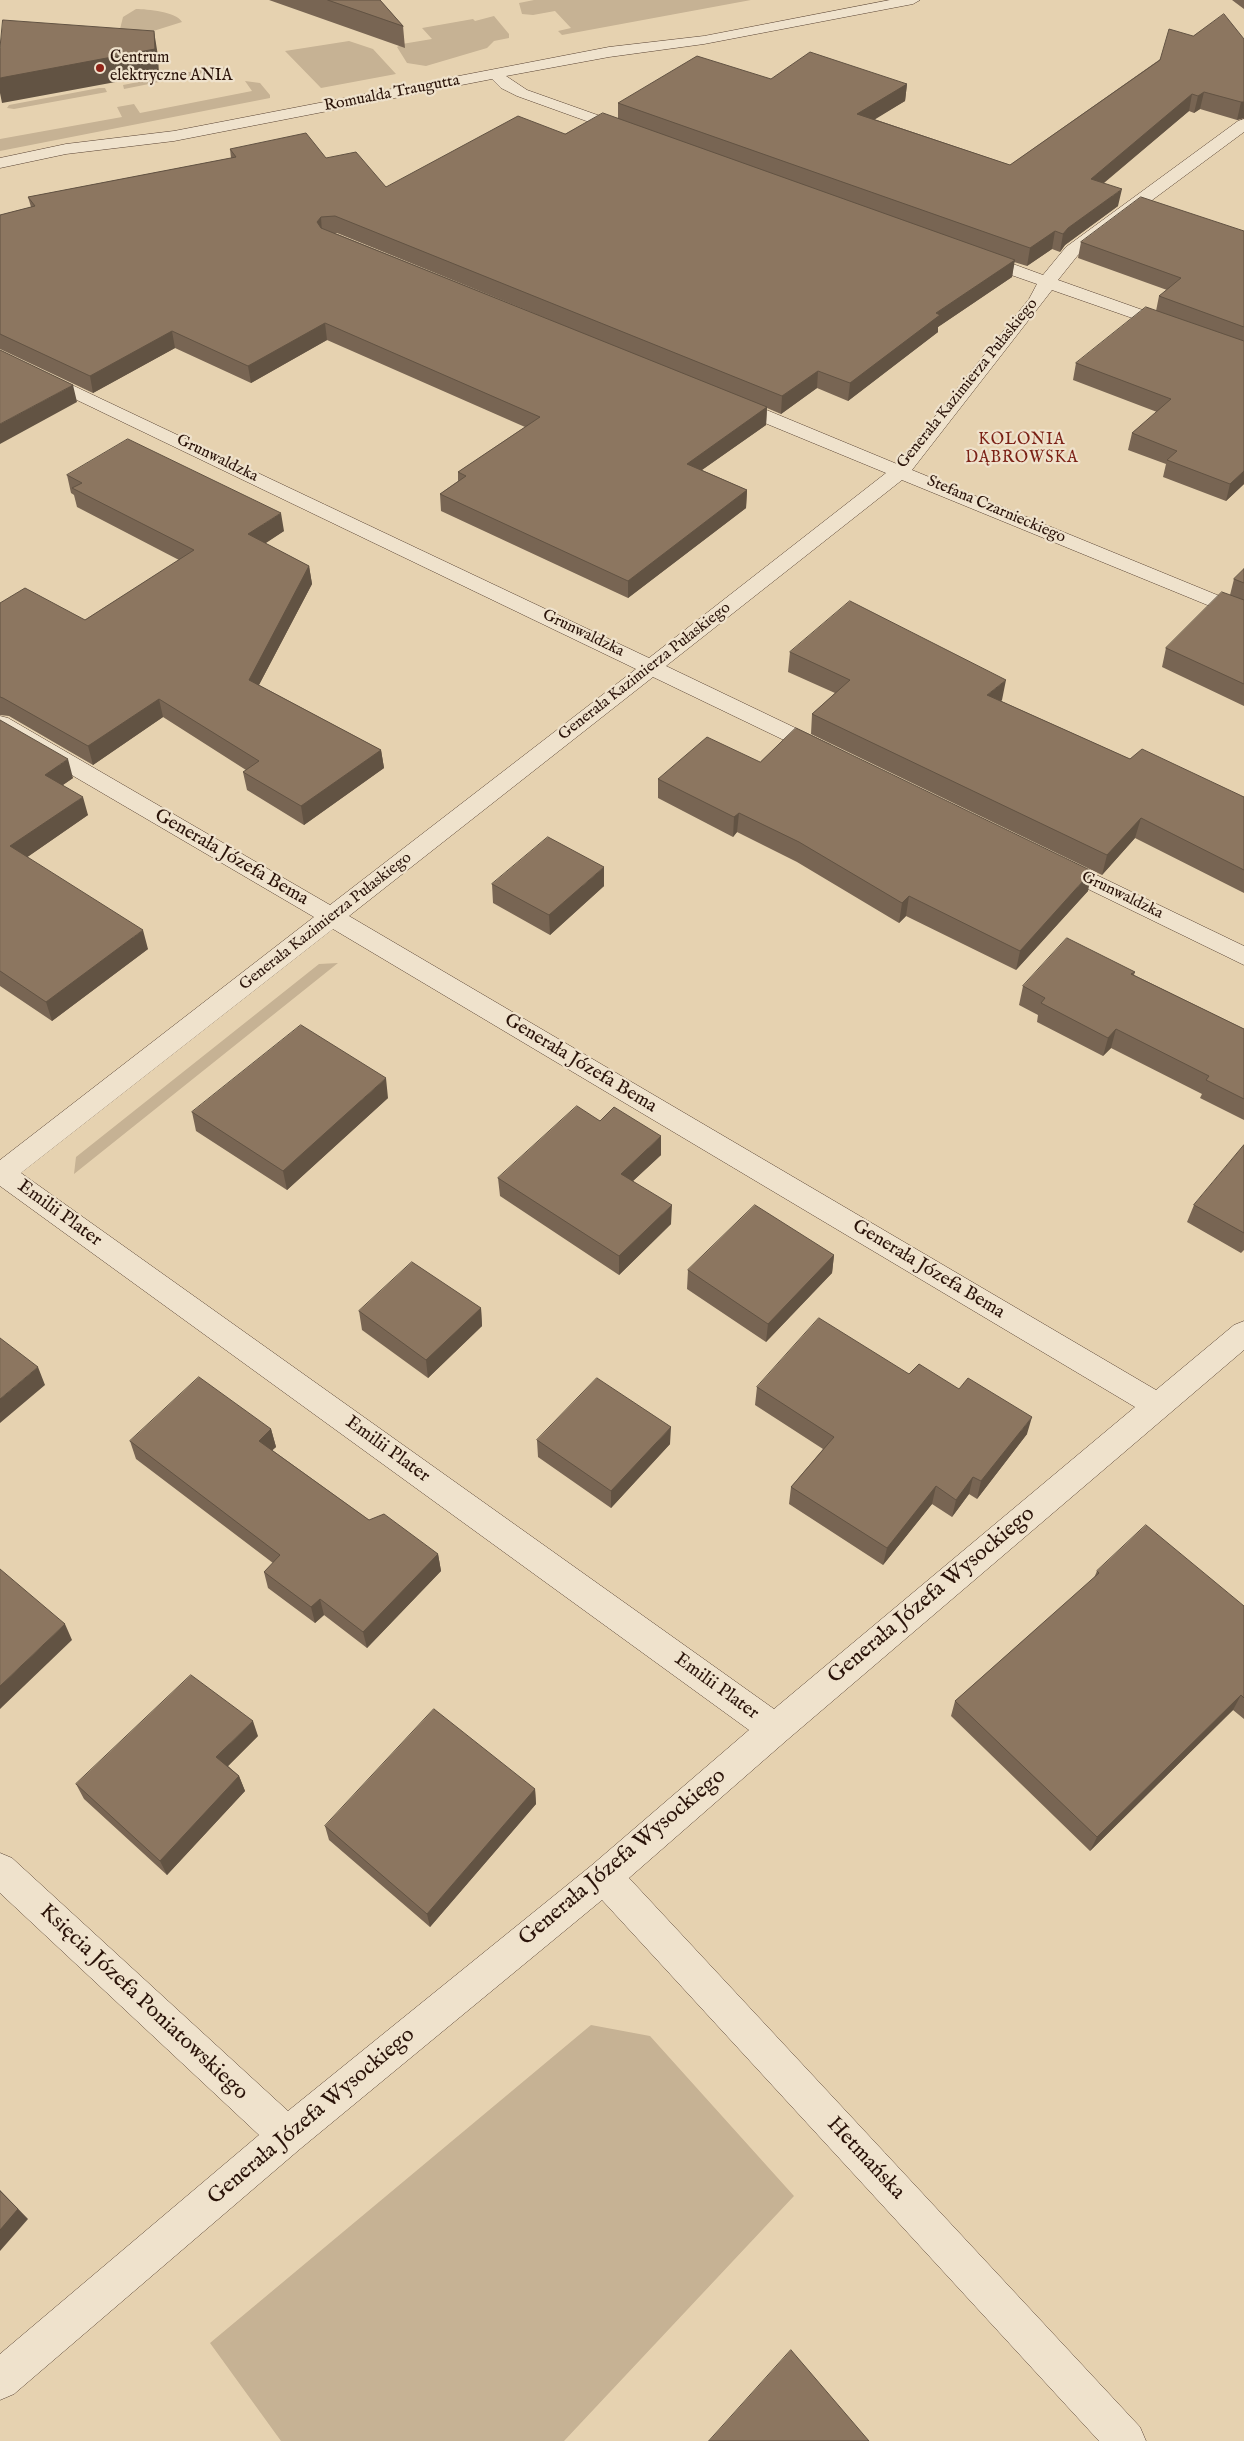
<!DOCTYPE html>
<meta charset="utf-8">
<style>
body{margin:0}
canvas{display:block;background:#e6d2b0}
</style>
<canvas width="1244" height="2441"></canvas>
<script>
const ctx = document.querySelector('canvas').getContext('2d');
ctx.lineJoin = 'round';
function fillPath(path, color) { ctx.fillStyle = color; ctx.fill(path, 'evenodd'); }
function strokePath(path, color, width, dash) { ctx.strokeStyle = color; ctx.lineWidth = width; ctx.lineCap = dash ? 'butt' : 'round'; ctx.setLineDash(dash || []); ctx.stroke(path); }
function label(font, color, halo, rows, align = 'center') {
  ctx.font = font + ' "IM FELL English",serif'; ctx.lineWidth = 4.5; ctx.setLineDash([]); ctx.textBaseline = 'middle'; ctx.strokeStyle = halo; ctx.fillStyle = color; for (const [text, x, y, turn = 0] of rows) {
    ctx.save(); ctx.translate(x, y); ctx.rotate((+turn || 0) * Math.PI / 180); ctx.textAlign = isNaN(turn) ? turn : align; if (halo) ctx.strokeText(text, 0, 0); ctx.fillText(text, 0, 0); ctx.restore();
  }
}
const green = new Path2D(`
 M534,0H751L562,35L558,31L571,28L555,11L533,15L522,14L519,3Z
 M136,9C147,9 177,12 182,22L147,33L120,29L123,17Z
 M494,16L509,34V38L494,41L487,48L426,66L407,63L397,47L402,44L432,39L422,28L473,19L475,21Z
 M349,41L373,49L396,74L321,88L285,51Z
 M220,66L229,68L124,89L123,85Z
 M245,81L260,83L270,95V98L0,151V139L122,117L117,107L134,104L140,113L252,91Z
 M99,88H105L107,92L14,109L7,108L9,105Z
 M338,963L74,1174L76,1157L319,964Z
 M591,2025L650,2036L794,2196L564,2441H281L210,2343Z`);
const minor = new Path2D(`
 M890,0H920L913,4L704,44L609,57L506,76L527,90L634,128L636,131L634,134L628,136L517,96L501,88L492,79L174,141L66,154L0,168V158L66,144L174,131L609,47L704,36Z
 M1244,119V132L1078,255L1058,280L1244,346V357L1052,290L912,470L1244,606V620L902,480L666,666L831,745L834,750L831,755L823,757L815,755L653,677L349,916L1156,1390L1234,1325L1244,1321V1350L787,1740L629,1878L1140,2427L1146,2441H1099L602,1900L300,2149L14,2394L0,2400V2354L259,2135L0,1893V1853L12,1858L288,2111L592,1865L749,1730L0,1186V1160L314,917L0,733V716L8,718L330,905L636,669L0,363V351L649,658L886,473L726,407L724,403L726,399H740L897,464L1029,299L1037,284L971,261L968,257L971,253H983L1043,275L1066,247L1238,121ZM333,929L1135,1407L774,1709L21,1173Z
 M1057,856L1244,946V965L1049,870L1045,864L1049,858Z`);
const wall = new Path2D(`
 M269,0H380L403,26L405,48Z
 M1232,0H1244V9Z
 M1193,36L1244,39V118L1237,120L1200,109L1194,113L1189,111L1104,183L1118,206L1065,245L1060,252L1052,249L1027,266L1014,262L1012,277L938,327V332L848,401L817,388L781,414L767,408L766,425L702,470L747,490L746,508L628,598L441,511L440,494L458,481V472L525,427L327,340L251,383L175,348L93,393L0,349V215L31,207L28,197L231,158L230,149L326,158L386,187L618,118V103L771,79L907,84L905,101L874,119L1010,165ZM335,233H337L558,323Z
 M1244,231V484L1226,501L1163,477L1166,464L1128,450L1132,433L1157,412L1073,380L1076,363L1156,311L1159,296L1167,290L1078,258L1081,242Z
 M67,475L284,531L265,543L309,566L312,584L259,685L381,750L384,768L304,825L247,790L243,772L246,770L163,717L93,765L9,716L0,715V603L85,620L179,560L77,507L74,495L71,493Z
 M1244,569V706L1162,667L1166,648L1230,595L1234,579Z
 M790,652L1002,700L1001,701L1130,759L1244,797V893L1135,838L1102,875L811,734L812,714L835,693L788,672Z
 M0,720L73,778L63,785L88,815L27,857L148,949L52,1021L0,986Z
 M760,762L1088,891L1016,970L906,916L899,923L797,862L737,832L733,837L658,798V779Z
 M492,884L604,886L550,935L493,903Z
 M1135,972L1134,975L1244,1029V1120L1200,1098L1202,1094L1111,1048L1103,1056L1037,1022L1038,1015L1019,1005L1023,986Z
 M388,1098L287,1190L196,1131L192,1112Z
 M600,1121L661,1155L633,1181L671,1224L619,1275L500,1196L498,1178Z
 M1244,1145V1250L1241,1253L1187,1222L1194,1205Z
 M834,1255L832,1273L766,1342L687,1289L688,1270Z
 M481,1308L482,1326L428,1378L362,1330L359,1311Z
 M909,1374L1027,1434L977,1499L969,1494L952,1517L932,1504L883,1565L789,1504L791,1487L823,1449L755,1405L757,1387Z
 M271,1429L276,1447L272,1450L369,1520L438,1554L441,1571L367,1648L324,1615L315,1623L268,1588L264,1572L273,1563L136,1459L130,1441Z
 M537,1440L670,1444L611,1508L538,1457Z
 M1097,1571L1244,1606V1719L1233,1710L1090,1851L951,1716L955,1701L1094,1578Z
 M258,1736L228,1766L239,1776L245,1791L167,1875L84,1799L76,1784Z
 M535,1789L536,1804L430,1927L329,1840L325,1826Z`);
const shadedWall = new Path2D(`
 M154,31L158,56L159,74L2,103L0,93V78Z
 M907,84L905,101L856,131L857,114Z
 M1204,92L1200,109L1194,113L1198,96Z
 M1192,94L1189,111L1088,196L1091,179Z
 M1241,102H1244V118L1237,120Z
 M1122,189L1118,206L1065,245L1060,252L1063,234L1068,228Z
 M321,217L322,234L317,222Z
 M1055,231L1052,249L1027,266L1030,248Z
 M1015,260L1012,277L938,327V332L848,401L850,383L936,313Z
 M325,323L327,340L251,383L248,366Z
 M172,331L175,348L93,393L90,376Z
 M818,371L817,388L781,414L782,396Z
 M73,385L77,402L0,444V424Z
 M767,407L766,425L686,481L687,464Z
 M1244,471V484L1226,501L1230,484Z
 M747,490L746,508L628,598V581Z
 M281,513L284,531L251,553L248,534Z
 M309,566L312,584L252,698L249,680Z
 M1006,680L1002,700L984,715L987,695Z
 M159,699L163,717L93,765L88,746Z
 M381,750L384,768L304,825L301,806Z
 M68,759L73,778L51,793L45,775Z
 M83,797L88,815L16,865L10,846Z
 M739,813L737,832L733,837L734,817Z
 M1141,818L1135,838L1102,875L1107,855Z
 M604,867V886L550,935L549,915Z
 M1092,871L1088,891L1016,970L1020,951Z
 M909,896L906,916L899,923L902,903Z
 M143,930L148,949L52,1021L46,1002Z
 M1116,1029L1111,1048L1103,1056L1108,1038Z
 M386,1078L388,1098L287,1190L283,1171Z
 M661,1136V1155L621,1192V1174Z
 M672,1205L671,1224L619,1275V1256Z
 M834,1255L832,1273L766,1342L768,1324Z
 M481,1308L482,1326L428,1378L426,1360Z
 M38,1367L45,1385L0,1423V1399Z
 M1032,1417L1027,1434L977,1499L981,1481Z
 M671,1427L670,1444L611,1508V1491Z
 M271,1429L276,1447L264,1458L259,1441Z
 M973,1477L969,1494L952,1517L956,1500Z
 M936,1486L932,1504L883,1565L887,1548Z
 M438,1554L441,1571L367,1648L363,1632Z
 M320,1599L324,1615L315,1623L311,1607Z
 M65,1624L72,1640L0,1709V1686Z
 M1241,1695L1233,1710L1090,1851L1097,1837Z
 M253,1721L258,1736L222,1772L216,1757Z
 M239,1776L245,1791L167,1875L160,1861Z
 M535,1789L536,1804L430,1927L427,1914Z
 M0,2190L28,2219L0,2251Z`);
const building = new Path2D(`
 M328,0H380L403,26Z
 M1224,14L1244,39V102H1241L1204,92L1198,96L1192,94L1091,179L1122,189L1068,228L1063,234L1055,231L1030,248L618,103L697,56L771,79L810,52L907,84L857,114L1010,165L1160,60L1169,29L1193,36Z
 M3,20L154,31L155,49L0,78V48Z
 M603,113L1015,260L936,313L940,315L850,383L818,371L782,396L335,216L321,217L317,222L321,228L767,407L687,464L747,490L628,581L440,494L466,476L458,472L540,417L325,323L248,366L172,331L90,376L0,334V215L35,206L28,197L236,157L230,149L306,133L326,158L356,152L386,187L518,116L565,134Z
 M1141,197L1244,231V327L1159,296L1181,278L1081,242Z
 M1146,307L1244,341V471L1230,484L1167,460L1177,451L1132,433L1171,399L1076,363Z
 M0,350L73,385L0,424Z
 M128,439L281,513L248,534L309,566L249,680L381,750L301,806L243,772L259,761L159,699L88,746L3,698L0,697V603L25,588L85,620L194,550L72,488L82,483L67,475Z
 M1244,569V583L1234,579Z
 M1222,592L1244,600V684L1166,648Z
 M850,601L1006,680L987,695L1130,759L1142,749L1244,797V870L1141,818L1107,855L812,714L850,680L790,652Z
 M0,720L68,759L45,775L83,797L10,846L143,930L46,1002L0,971Z
 M796,728L1092,871L1020,951L909,896L902,903L799,842L739,813L734,817L658,779L707,737L760,762Z
 M548,837L604,867L549,915L492,884Z
 M1067,938L1135,972L1131,974L1244,1029V1099L1206,1080L1209,1076L1116,1029L1108,1038L1041,1003L1045,998L1023,986Z
 M301,1025L386,1078L283,1171L192,1112Z
 M577,1106L600,1121L614,1107L661,1136L621,1174L672,1205L619,1256L498,1178Z
 M1244,1145V1233L1194,1205Z
 M755,1205L834,1255L768,1324L688,1270Z
 M412,1262L481,1308L426,1360L359,1311Z
 M819,1318L909,1374L919,1364L959,1389L968,1378L1032,1417L981,1481L973,1477L956,1500L936,1486L887,1548L791,1487L834,1437L757,1387Z
 M0,1338L38,1367L0,1399Z
 M199,1377L271,1429L259,1441L369,1520L384,1514L438,1554L363,1632L320,1599L311,1607L264,1572L280,1555L130,1441Z
 M597,1378L671,1427L611,1491L537,1440Z
 M1146,1525L1244,1606V1698L1241,1695L1097,1837L955,1701L1099,1573L1097,1571Z
 M0,1569L65,1624L0,1686Z
 M191,1675L253,1721L216,1757L239,1776L160,1861L76,1784Z
 M434,1709L535,1789L427,1914L325,1826Z
 M0,2191L18,2209L0,2230Z
 M791,2350L869,2441H709Z`);
const markers = [
 [100,68,5,"#8f2418"]
];
const farPoinames = [
 ["Centrum",110,59],
 ["elektryczne ANIA",110,77]
];
const farStreetnames = [
 ["Romualda Traugutta",392,94,-11],
 ["Generała Kazimierza Pułaskiego",968,384,-51],
 ["Grunwaldzka",217,459,26],
 ["Stefana Czarnieckiego",996,510,23],
 ["Grunwaldzka",583,634,26],
 ["Generała Kazimierza Pułaskiego",645,672,-38],
 ["Grunwaldzka",1122,896,26],
 ["Generała Kazimierza Pułaskiego",326,922,-38]
];
const farNeighbourhoodnames = [
 ["KOLONIA",1022,441],
 ["DĄBROWSKA",1022,459]
];
const streetNames = [
 ["Generała Józefa Bema",231,858,30],
 ["Generała Józefa Bema",580,1064,31],
 ["Emilii Plater",59,1214,36],
 ["Generała Józefa Bema",928,1270,31],
 ["Emilii Plater",387,1450,36],
 ["Emilii Plater",716,1687,36]
];
const nearStreetnames = [
 ["Generała Józefa Wysockiego",932,1596,-40],
 ["Generała Józefa Wysockiego",623,1858,-40],
 ["Księcia Józefa Poniatowskiego",143,2003,43],
 ["Generała Józefa Wysockiego",312,2117,-40],
 ["Hetmańska",865,2159,47]
];
fillPath(green, '#c6b294');
strokePath(minor, '#594333', 1);
fillPath(minor, '#efe2cc');
fillPath(wall, '#786553');
fillPath(shadedWall, '#625343');
fillPath(building, '#8c7660');
strokePath(building, '#625343', 1);
for (const [x, y, r, color] of markers) { const dot = new Path2D(); dot.arc(x, y, r, 0, 2 * Math.PI); ctx.fillStyle = color; ctx.fill(dot); strokePath(dot, '#efe2cc', 2); }
label('16px', '#2a1309', '#efe2cc', farPoinames, 'left');
label('16px', '#2a1309', '#efe2cc', farStreetnames);
ctx.letterSpacing = '1px';
label('16px', '#7a1f14', '#efe2cc', farNeighbourhoodnames);
ctx.letterSpacing = '0px';
label('19px', '#2a1309', '#efe2cc', streetNames);
label('22px', '#2a1309', '#efe2cc', nearStreetnames);
</script>
